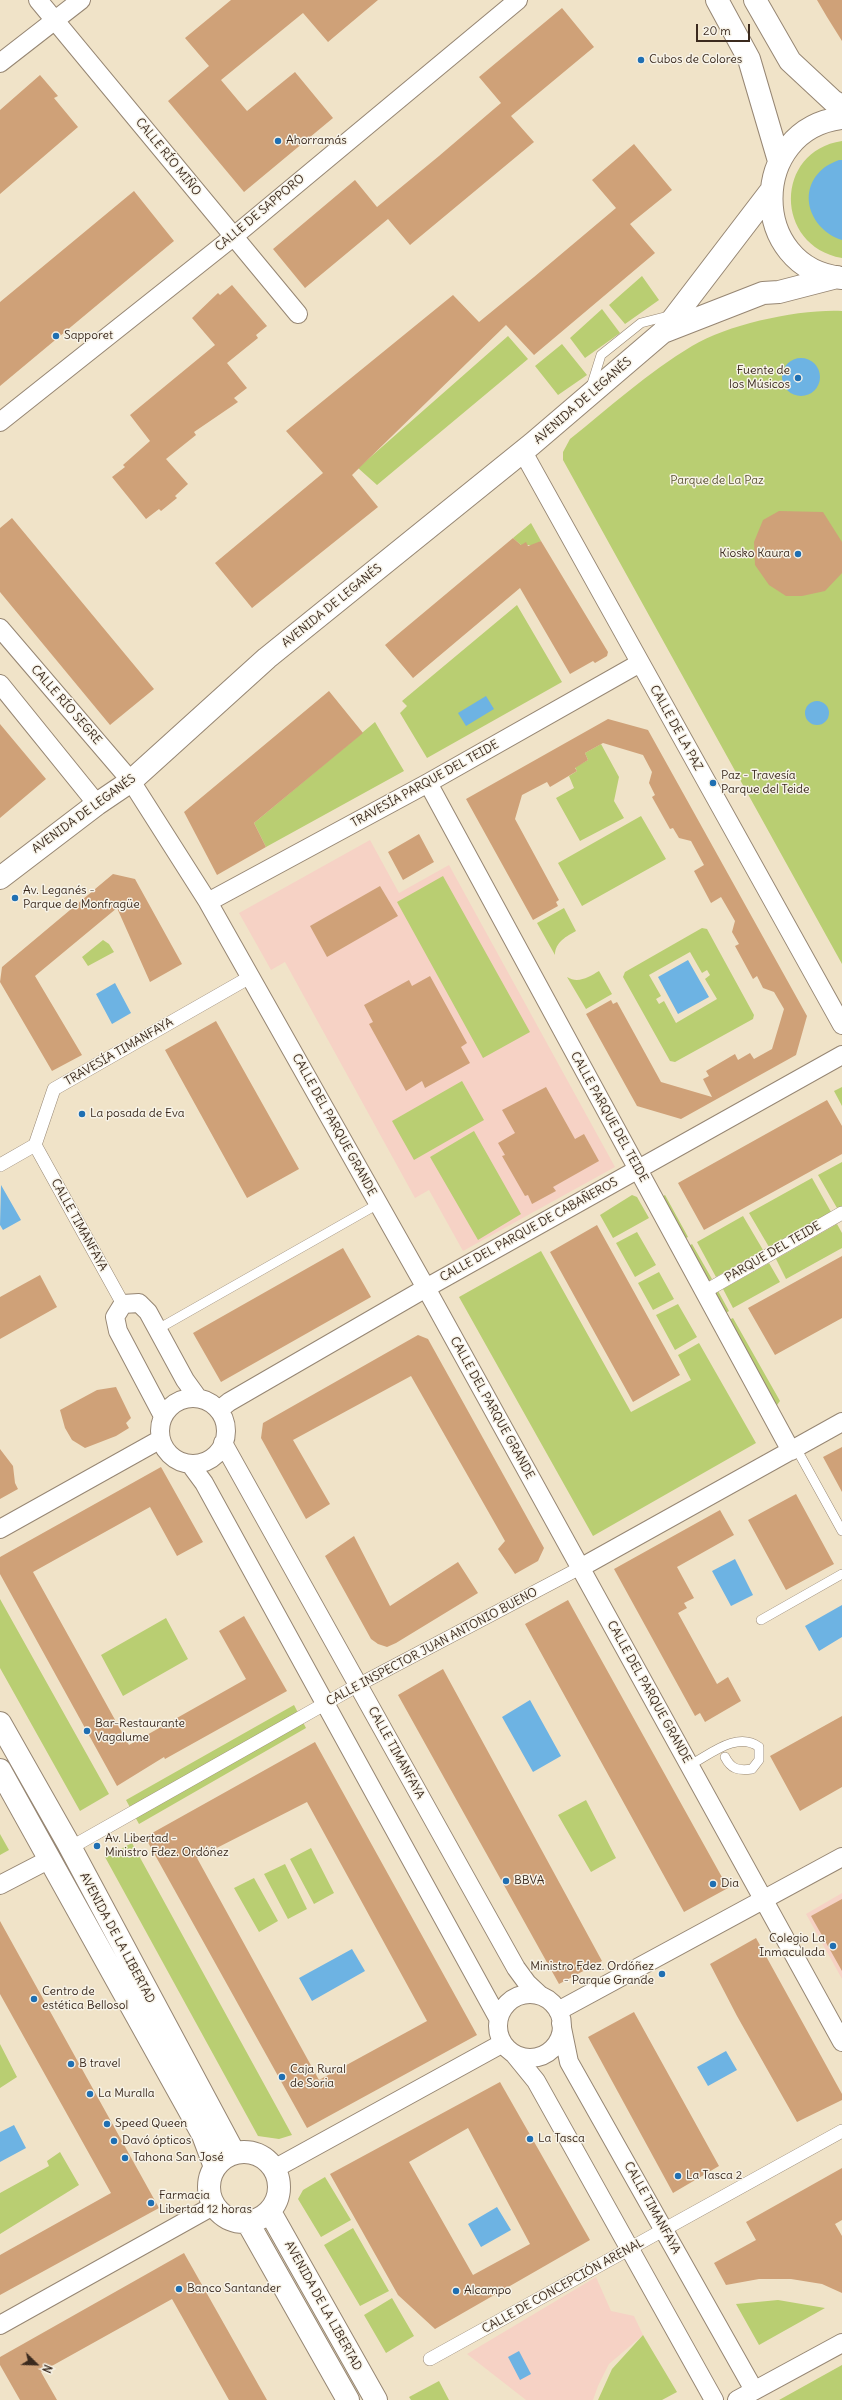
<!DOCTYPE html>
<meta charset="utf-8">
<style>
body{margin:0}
#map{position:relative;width:842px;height:2400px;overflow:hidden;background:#f0e3c8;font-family:Delius,sans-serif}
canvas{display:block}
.north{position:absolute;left:16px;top:2344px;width:40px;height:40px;-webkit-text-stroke:3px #f7f3e8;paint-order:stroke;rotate:113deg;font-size:11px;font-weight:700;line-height:16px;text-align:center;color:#3b2a1e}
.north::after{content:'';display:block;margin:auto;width:14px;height:18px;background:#3b2a1e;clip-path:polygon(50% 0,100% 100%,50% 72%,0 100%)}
.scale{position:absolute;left:696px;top:24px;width:54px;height:18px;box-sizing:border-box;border:2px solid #3b2a1e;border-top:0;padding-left:5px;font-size:12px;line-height:14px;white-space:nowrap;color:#3b2a1e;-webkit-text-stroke:3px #f7f3e8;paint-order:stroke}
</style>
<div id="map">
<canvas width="842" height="2400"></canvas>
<div class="north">N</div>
<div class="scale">20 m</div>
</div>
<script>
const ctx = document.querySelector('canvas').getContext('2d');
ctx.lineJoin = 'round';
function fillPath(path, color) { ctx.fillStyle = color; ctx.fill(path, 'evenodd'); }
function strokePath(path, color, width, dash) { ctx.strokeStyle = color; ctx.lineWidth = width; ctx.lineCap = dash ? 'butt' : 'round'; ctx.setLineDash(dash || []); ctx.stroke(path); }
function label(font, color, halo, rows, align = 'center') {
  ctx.font = font + ' Delius,sans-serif'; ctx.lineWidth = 3; ctx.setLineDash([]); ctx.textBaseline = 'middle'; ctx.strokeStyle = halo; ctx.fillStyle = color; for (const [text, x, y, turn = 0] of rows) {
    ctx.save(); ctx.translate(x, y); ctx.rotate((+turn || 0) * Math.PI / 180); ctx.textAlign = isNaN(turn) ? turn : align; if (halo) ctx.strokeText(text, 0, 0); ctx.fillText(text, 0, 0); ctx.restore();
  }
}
const built = new Path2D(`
 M370,840L399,893L449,865L615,1167L463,1251L429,1190L415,1198L285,962L271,970L239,913Z
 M842,1893V1979L806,1914Z
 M596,2277L611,2311L634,2316L643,2335L609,2364L598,2386L593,2400H526L467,2354Z`);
const green = new Path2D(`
 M842,141V258C774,246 774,151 842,141Z
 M642,276L659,300L625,324L609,305Z
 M602,309L620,333L585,358L570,338Z
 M842,311V964L563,460V452L570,439C609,408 648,372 692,346C729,324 799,309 842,311Z
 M508,336L528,359L377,485L358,468Z
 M562,344L587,375L558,395L535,366Z
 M531,523L541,541L533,546L531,545H521L513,538Z
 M517,605L562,682L427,758L400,713L407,706L402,701Z
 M375,722L404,771L266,847L254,823Z
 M601,744L619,777L614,801L624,818L580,841L556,798L574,788L569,776L577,771L575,767L588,760L585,753Z
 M641,816L666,859L582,906L558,863Z
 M443,876L530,1032L483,1058L397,902Z
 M564,908L576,931C567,936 555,942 555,955L537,923Z
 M702,928L707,929L754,1015L753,1019L675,1062L670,1061L623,977L625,972ZM690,952L702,973L707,970L710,975L705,979L717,999L676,1023L664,1001L659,1004L656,999L661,996L649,975Z
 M103,940L109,944L114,952L88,966L82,957Z
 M599,971L612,994L586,1009L567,977C578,984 589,977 599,971Z
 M462,1081L484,1120L414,1160L392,1121Z
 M842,1087V1106L834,1091Z
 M474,1131L521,1214L478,1240L430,1157Z
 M842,1162V1206L837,1208L818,1175Z
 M812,1178L831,1212L769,1247L749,1213Z
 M632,1195L637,1197L649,1218L613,1238L600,1215Z
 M665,1195L688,1237L680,1241L657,1200Z
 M743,1216L763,1250L716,1277L697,1242Z
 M837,1224L842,1233V1248L786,1279L776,1259Z
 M637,1232L656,1265L635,1277L616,1243Z
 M692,1244L712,1279L703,1285L684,1249Z
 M541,1251L631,1412L691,1380L678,1355L699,1343L756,1443L593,1536L459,1297Z
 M769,1263L780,1282L733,1308L723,1289Z
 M659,1272L674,1299L653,1310L638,1283Z
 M718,1291L729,1311L721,1316L710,1296Z
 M678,1304L697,1337L675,1350L656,1315Z
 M733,1318L780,1401L774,1409L725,1322Z
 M0,1599L109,1794L80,1811L0,1668Z
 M166,1618L188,1659L123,1696L101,1655Z
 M294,1705L306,1728L139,1824L126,1800Z
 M586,1800L616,1858L591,1872L558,1815Z
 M0,1834L9,1850L0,1855Z
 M132,1843L292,2135L279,2139L258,2136L105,1857Z
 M311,1848L334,1893L314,1904L290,1859Z
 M285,1864L307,1909L288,1919L264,1874Z
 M254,1878L278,1921L259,1932L234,1888Z
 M0,2044L17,2077L0,2088Z
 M60,2152L79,2185L0,2234V2193L49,2166L47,2161Z
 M325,2177L351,2220L321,2237L298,2199L303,2190Z
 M353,2228L389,2291L360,2306L324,2245Z
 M392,2298L414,2336L386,2353L364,2315Z
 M778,2300L825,2308L759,2345L736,2304Z
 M643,2335L677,2392L662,2400H598L612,2369Z
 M842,2365V2400H779Z
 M439,2381L449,2400H411L409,2397Z`);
const water = new Path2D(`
 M839,160H842V240C810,230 795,190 825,167C829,164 834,162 839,160Z
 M782 377a19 19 0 1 1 38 0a19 19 0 1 1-38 0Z
 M486,696L494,709L466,726L458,713Z
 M805 713a12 12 0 1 1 24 0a12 12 0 1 1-24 0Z
 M688,960L709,997L678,1014L658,977Z
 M115,983L131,1013L112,1024L96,994Z
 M1,1185L21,1220L3,1230L0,1225Z
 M735,1559L753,1595L731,1606L712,1571Z
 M842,1605V1637L819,1651L805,1626Z
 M530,1700L561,1756L533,1772L502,1717Z
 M352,1949L365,1971L312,2001L299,1978Z
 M726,2051L737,2070L708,2086L697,2067Z
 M14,2125L26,2148L0,2162V2132Z
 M497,2207L511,2230L481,2247L468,2224Z
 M519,2351L531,2374L520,2380L508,2357Z`);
const building = new Path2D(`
 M231,0H378L328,42L303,13L221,80L247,111L295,72L333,118L244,192L168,101L209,66L185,38Z
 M817,0H842V41L827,17Z
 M562,8L594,47L511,116L534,142L410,245L388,219L305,288L273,249L355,180L377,207L439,156L501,103L479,77Z
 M40,75L58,96L54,98L78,127L0,194V110Z
 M634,144L672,190L630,224L655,253L534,355L506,325L352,475L378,507L252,608L215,563L323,473L286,431L453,295L479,322L534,277L616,208L592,180Z
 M134,191L174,241L0,386V302Z
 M232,285L267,326L256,335L258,338L227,363L247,388L234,398L238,402L194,432L196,435L166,459L188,484L175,496L177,498L161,511L159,509L146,519L112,477L125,467L123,465L150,441L130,415L215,345L192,318L218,293L220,295Z
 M779,511L823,512L842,542V573L825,591L802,596H786L769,585L755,565L754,542L763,520Z
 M12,518L154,689L110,725L0,592V528Z
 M513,538L521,545L526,542L528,546L541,541L608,652L607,656L595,663L593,661L570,674L520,588L413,678L385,645Z
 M329,691L363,733L254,823L266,847L217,875L184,812Z
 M608,719L648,730L807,1016L796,1055L681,1119L637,1106L586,1014L611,1000L613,1004L617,1002L661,1082L712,1097L703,1079L709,1076L706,1071L735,1054L738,1060L750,1053L754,1059L772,1049L784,1009L774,992L763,988L757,976L753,979L735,946L739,944L732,932L735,921L721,897L711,903L694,871L704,865L691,841L679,838L673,828L670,829L652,797L655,795L649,783L652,772L643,755L603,743L585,753L588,760L575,768L577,771L550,787L547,782L522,795L515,819L559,900L556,902L558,906L533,920L466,799Z
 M0,724L46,779L0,818Z
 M419,834L434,862L403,880L388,852Z
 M113,874L135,879L182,964L150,982L117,908L35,976L82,1055L52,1071L0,982L2,967Z
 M380,886L398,916L327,957L310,926Z
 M430,976L467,1043L461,1047L470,1063L425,1088L422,1081L406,1091L369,1024L373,1022L364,1005L409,980L412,986Z
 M216,1021L299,1169L247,1198L165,1050Z
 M546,1087L575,1139L584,1134L599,1161L553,1187L556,1191L532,1204L528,1195L525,1196L502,1156L505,1155L498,1143L515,1133L502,1110Z
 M827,1100L842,1126V1154L704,1230L678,1183Z
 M597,1225L680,1375L633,1402L550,1252Z
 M343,1248L371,1297L221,1382L193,1333Z
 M842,1256V1318L775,1355L748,1308Z
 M40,1275L57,1307L0,1339V1297Z
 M418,1335L428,1339L544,1548L538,1561L515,1574L498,1549L505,1541L411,1376L293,1440L330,1504L306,1519L261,1438L263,1423Z
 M116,1387L131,1418L126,1423L129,1428L116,1436L85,1448L72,1440L65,1428L60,1410L97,1390Z
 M842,1447V1492L823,1457Z
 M0,1449L13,1466L15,1483L18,1489L0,1499Z
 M161,1467L203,1542L177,1556L150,1507L33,1572L129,1745L246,1679L219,1631L244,1616L287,1691L165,1759L164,1757L117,1786L0,1574V1557Z
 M796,1494L834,1564L786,1590L748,1520Z
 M720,1510L734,1535L677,1567L694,1598L684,1603L687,1608L678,1613L717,1684L728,1677L741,1701L705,1722L700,1713L695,1716L614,1569Z
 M354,1536L390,1606L458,1562L478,1593L396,1643L387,1647L378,1644L371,1639L325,1556Z
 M568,1600L728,1888L684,1912L525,1624Z
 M443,1669L602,1961L559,1984L398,1695Z
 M842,1716V1787L800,1811L770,1756Z
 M315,1742L477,2035L307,2128L145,1837ZM307,1802L427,2021L319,2080L197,1858Z
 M842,1899V1971L811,1916Z
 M0,1921L159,2208L0,2295V2255L111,2193L0,1994Z
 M756,1938L842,2094V2100L797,2122L737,2016L710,1964Z
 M634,2012L719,2166L673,2193L588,2037Z
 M500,2082L590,2240L435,2329L398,2295L330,2174ZM468,2128L530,2244L473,2275L409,2162Z
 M842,2168V2220L835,2224L842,2236V2293L822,2284L791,2279H759L726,2285L714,2263L756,2240L746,2222Z
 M184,2253L267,2400H229L172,2299L41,2372L57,2400H20L0,2365V2357Z`);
const service = new Path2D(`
 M591,387L601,355L641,323L672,315
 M158,1329L378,1204
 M796,1448L842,1531
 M761,1620L842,1574
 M690,1765C711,1754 737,1731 759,1747V1760L752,1769C738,1771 731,1769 725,1757`);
const pedestrian = new Path2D(`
 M35,1145L123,1304
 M0,1165L35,1145L54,1089L250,977
 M704,1292L842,1213
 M70,1848L358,1685L580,1568
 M430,2359L842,2131`);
const minor = new Path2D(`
 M38,0L298,314
 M0,63L81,0
 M0,422L233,237L518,0
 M523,452L842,1025
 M0,628L131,781L208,902L426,1288L842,2042
 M0,684L97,804
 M428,783L791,1451
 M208,902L428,783L640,663
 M160 1431a33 33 0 1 1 66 0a33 33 0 1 1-66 0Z
 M219,1410L229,1402L426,1288L842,1055
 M163,1416L118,1331L115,1317L123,1304L139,1303L148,1312L185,1380L198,1398
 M223,1443L516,1968L527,1983L541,1996
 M190,1464L204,1483L498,2018
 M0,1529L161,1439
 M580,1568L842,1422
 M0,1885L50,1859
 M498 2026a32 32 0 1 1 64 0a32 32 0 1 1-64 0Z
 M558,2011L842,1857
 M561,2023L569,2062L754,2390
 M514,2054L536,2081L714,2400
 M274,2169L503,2043
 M0,2325L213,2206
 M737,2400L842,2343`);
const tertiary = new Path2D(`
 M717,0L749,59L779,161
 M755,0L790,61L833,101L842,106
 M842,118C748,129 748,269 842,278
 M663,332L763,293L779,292L837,277
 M0,878L97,804L131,781L267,658L532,444L663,332L770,192
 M0,1723L68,1843L234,2153
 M0,1770L203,2135L215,2167
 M209 2187a35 35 0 1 1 70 0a35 35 0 1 1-70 0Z
 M270,2212L376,2400
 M248,2223L348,2400`);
const markers = [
 [641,60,4,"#1f6fb2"],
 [278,141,4,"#1f6fb2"],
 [56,336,4,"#1f6fb2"],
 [798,378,4,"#1f6fb2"],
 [798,554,4,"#1f6fb2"],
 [713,783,4,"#1f6fb2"],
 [15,898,4,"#1f6fb2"],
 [82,1114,4,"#1f6fb2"],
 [87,1731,4,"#1f6fb2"],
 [97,1846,4,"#1f6fb2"],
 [506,1881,4,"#1f6fb2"],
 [713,1884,4,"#1f6fb2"],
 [833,1946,4,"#1f6fb2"],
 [662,1974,4,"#1f6fb2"],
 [34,1999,4,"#1f6fb2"],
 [71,2064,4,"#1f6fb2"],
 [282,2077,4,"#1f6fb2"],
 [90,2094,4,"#1f6fb2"],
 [107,2124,4,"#1f6fb2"],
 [530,2139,4,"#1f6fb2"],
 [114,2141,4,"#1f6fb2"],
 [125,2158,4,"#1f6fb2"],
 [678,2176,4,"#1f6fb2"],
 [151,2203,4,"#1f6fb2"],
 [179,2289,4,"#1f6fb2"],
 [456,2291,4,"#1f6fb2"]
];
const poiNames = [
 ["Cubos de Colores",649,60],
 ["Ahorramás",286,141],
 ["Sapporet",64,336],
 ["Fuente de",790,371,"right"],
 ["los Músicos",790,385,"right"],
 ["Kiosko Kaura",790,554,"right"],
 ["Paz - Travesía",721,776],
 ["Parque del Teide",721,790],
 ["Av. Leganés -",23,891],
 ["Parque de Monfragüe",23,905],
 ["La posada de Eva",90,1114],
 ["Bar-Restaurante",95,1724],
 ["Vagalume",95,1738],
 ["Av. Libertad -",105,1839],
 ["Ministro Fdez. Ordóñez",105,1853],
 ["BBVA",514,1881],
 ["Dia",721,1884],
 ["Colegio La",825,1939,"right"],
 ["Inmaculada",825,1953,"right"],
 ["Ministro Fdez. Ordóñez",654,1967,"right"],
 ["- Parque Grande",654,1981,"right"],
 ["Centro de",42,1992],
 ["estética Bellosol",42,2006],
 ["B travel",79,2064],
 ["Caja Rural",290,2070],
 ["de Soria",290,2084],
 ["La Muralla",98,2094],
 ["Speed Queen",115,2124],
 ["La Tasca",538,2139],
 ["Davó ópticos",122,2141],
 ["Tahona San José",133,2158],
 ["La Tasca 2",686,2176],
 ["Farmacia",159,2196],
 ["Libertad 12 horas",159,2210],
 ["Banco Santander",187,2289],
 ["Alcampo",464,2291]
];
const streetNames = [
 ["CALLE RÍO MIÑO",168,157,51],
 ["CALLE DE SAPPORO",260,213,-40],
 ["AVENIDA DE LEGANÉS",583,401,-41],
 ["AVENIDA DE LEGANÉS",332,606,-39],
 ["CALLE RÍO SEGRE",66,705,49],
 ["CALLE DE LA PAZ",676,728,61],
 ["TRAVESÍA PARQUE DEL TEIDE",425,784,-29],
 ["AVENIDA DE LEGANÉS",84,814,-36],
 ["TRAVESÍA TIMANFAYA",119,1052,-30],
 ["CALLE PARQUE DEL TEIDE",609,1117,61],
 ["CALLE DEL PARQUE GRANDE",334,1125,61],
 ["CALLE TIMANFAYA",79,1225,61],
 ["CALLE DEL PARQUE DE CABAÑEROS",529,1230,-29],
 ["PARQUE DEL TEIDE",773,1252,-30],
 ["CALLE DEL PARQUE GRANDE",492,1408,61],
 ["CALLE INSPECTOR JUAN ANTONIO BUENO",432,1647,-28],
 ["CALLE DEL PARQUE GRANDE",649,1692,61],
 ["CALLE TIMANFAYA",396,1753,61],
 ["AVENIDA DE LA LIBERTAD",117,1938,62],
 ["CALLE TIMANFAYA",652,2208,61],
 ["CALLE DE CONCEPCIÓN ARENAL",563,2286,-29],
 ["AVENIDA DE LA LIBERTAD",323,2306,61]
];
const parkNames = [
 ["Parque de La Paz",717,481]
];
fillPath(built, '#f6d2c5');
fillPath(green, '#b9ce72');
fillPath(water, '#6db3e3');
fillPath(building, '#cfa178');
strokePath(service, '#968673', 10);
strokePath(pedestrian, '#968673', 14);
strokePath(minor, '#968673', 20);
strokePath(tertiary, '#968673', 24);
strokePath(service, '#fff', 9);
strokePath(pedestrian, '#fff', 13);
strokePath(minor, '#fff', 18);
strokePath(tertiary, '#fff', 22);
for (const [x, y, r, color] of markers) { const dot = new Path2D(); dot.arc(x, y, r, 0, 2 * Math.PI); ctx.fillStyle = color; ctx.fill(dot); strokePath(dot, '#f7f3e8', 1.5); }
label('12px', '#3b2a1e', '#f7f3e8', poiNames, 'left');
label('12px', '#3b2a1e', '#f7f3e8', streetNames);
label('12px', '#5a5333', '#f7f3e8', parkNames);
</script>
